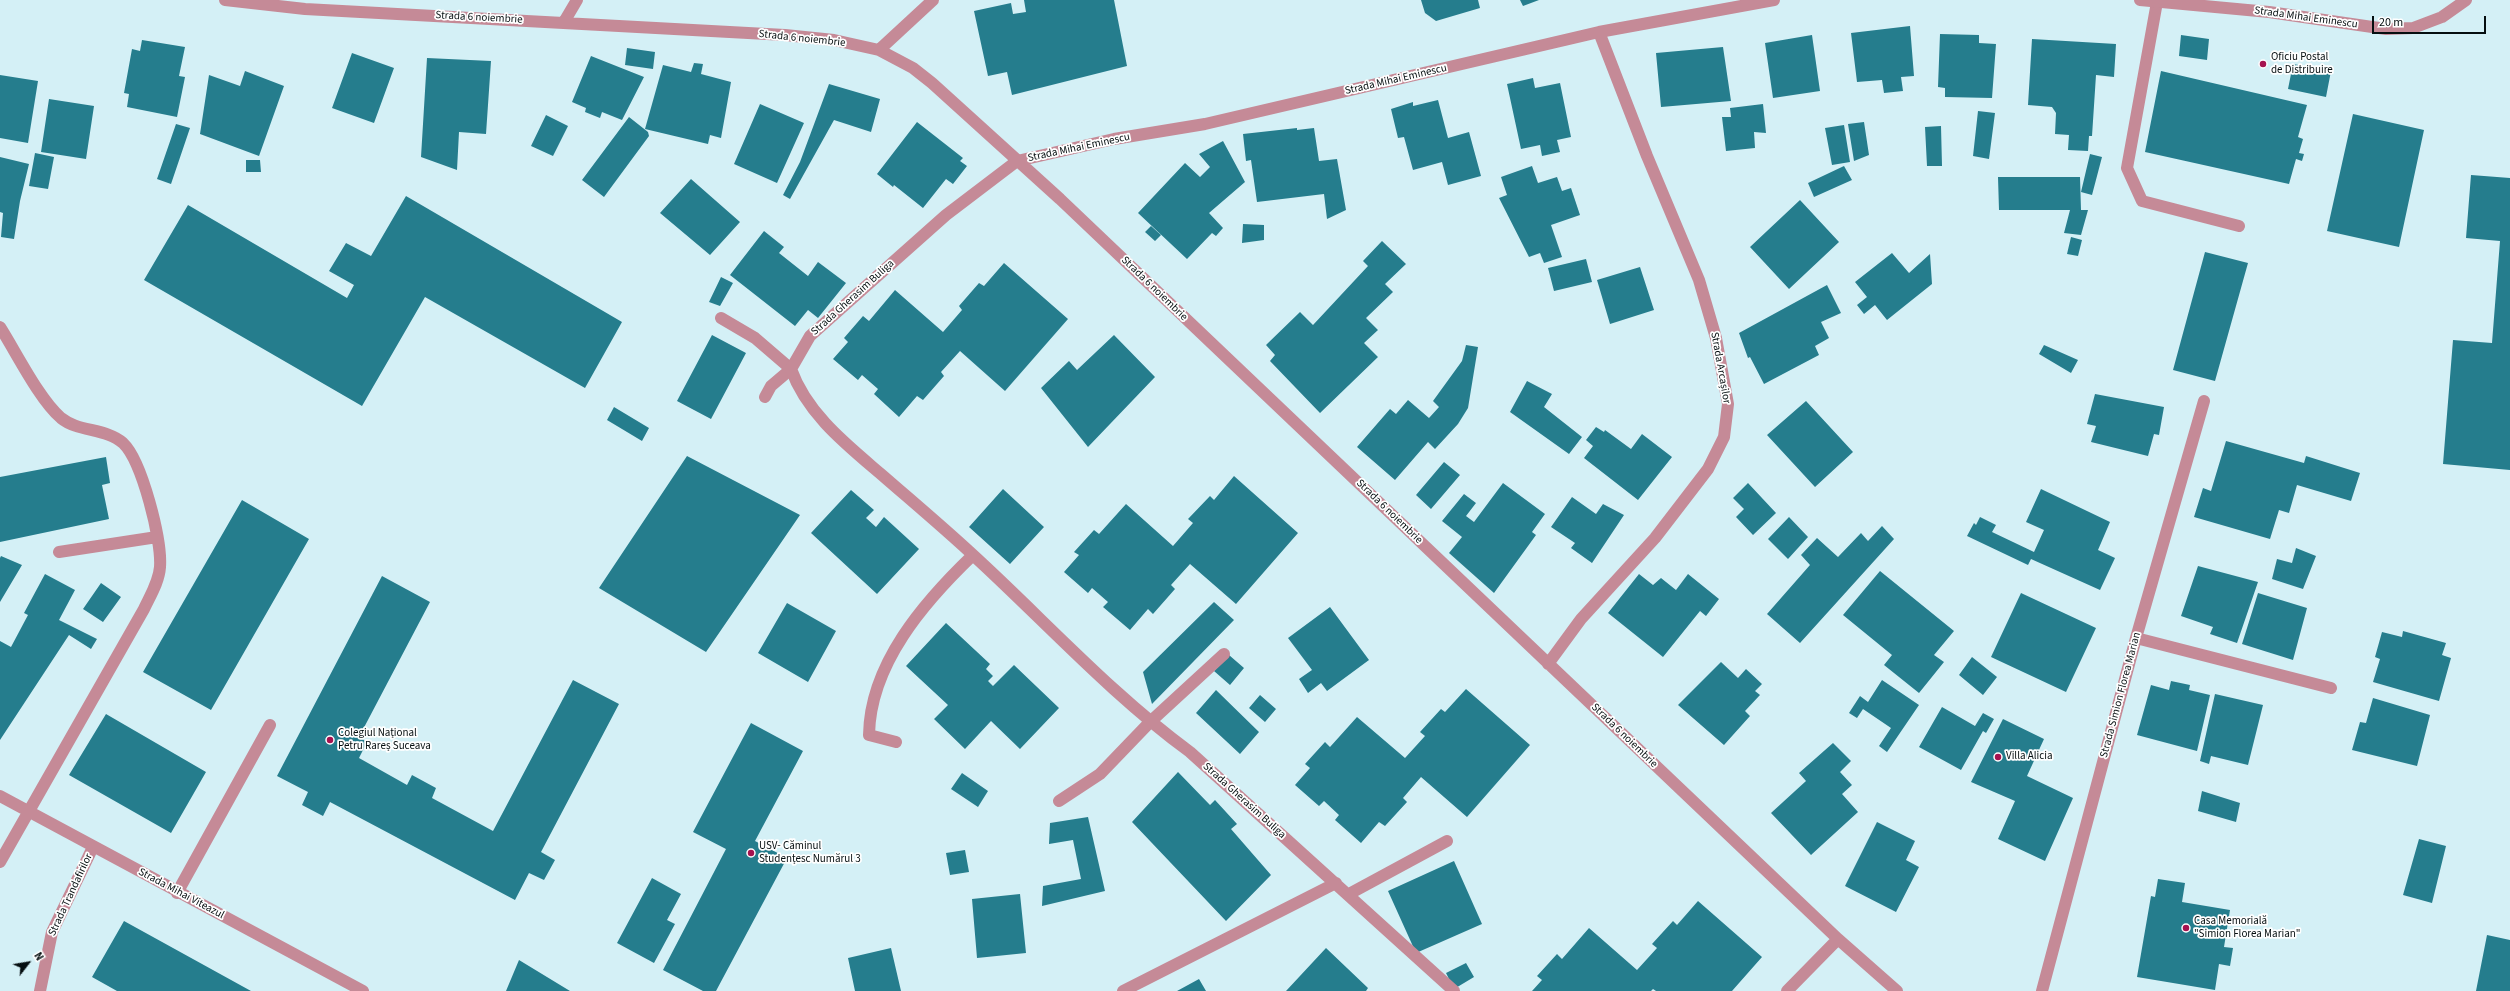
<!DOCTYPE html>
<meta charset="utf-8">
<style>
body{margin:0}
#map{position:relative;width:2510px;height:991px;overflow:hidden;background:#d4f0f6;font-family:"Source Sans 3",sans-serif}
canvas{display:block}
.north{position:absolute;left:8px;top:943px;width:40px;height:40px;-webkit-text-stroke:3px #fff;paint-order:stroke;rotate:59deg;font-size:11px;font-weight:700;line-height:16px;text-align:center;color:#050e10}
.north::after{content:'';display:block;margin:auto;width:14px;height:18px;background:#050e10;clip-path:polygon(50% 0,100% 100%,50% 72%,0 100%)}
.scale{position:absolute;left:2372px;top:16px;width:114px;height:18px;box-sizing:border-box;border:2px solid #050e10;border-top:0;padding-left:5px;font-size:12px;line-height:14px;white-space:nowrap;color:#050e10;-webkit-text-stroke:3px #fff;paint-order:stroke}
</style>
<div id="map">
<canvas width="2510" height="991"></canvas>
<div class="north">N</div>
<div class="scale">20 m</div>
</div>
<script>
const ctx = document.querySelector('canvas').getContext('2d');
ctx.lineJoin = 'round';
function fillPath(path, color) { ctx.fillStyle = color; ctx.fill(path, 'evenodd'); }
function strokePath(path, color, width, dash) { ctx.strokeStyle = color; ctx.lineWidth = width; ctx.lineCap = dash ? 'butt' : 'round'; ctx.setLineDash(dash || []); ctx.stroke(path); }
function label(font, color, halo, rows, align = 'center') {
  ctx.font = font + ' "Source Sans 3",sans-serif'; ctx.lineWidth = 3.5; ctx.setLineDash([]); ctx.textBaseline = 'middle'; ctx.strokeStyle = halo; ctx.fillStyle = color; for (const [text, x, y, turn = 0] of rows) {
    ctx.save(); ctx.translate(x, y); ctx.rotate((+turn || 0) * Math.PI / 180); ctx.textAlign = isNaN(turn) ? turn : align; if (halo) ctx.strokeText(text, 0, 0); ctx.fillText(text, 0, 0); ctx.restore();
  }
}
const building = new Path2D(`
 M1024,0H1114L1127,66L1012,95L1007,72L988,76L974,11L1011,3L1013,14L1026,12Z
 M1421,0H1478L1480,8L1436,21L1425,13Z
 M1520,0H1539L1523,6Z
 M1910,26L1914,76L1901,77L1903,91L1884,93L1882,80L1857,82L1851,33Z
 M1940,34L1979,35V43L1996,44L1992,98L1945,97V88L1938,87Z
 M1812,35L1820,91L1773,98L1765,43Z
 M2181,35L2209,39L2207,60L2179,56Z
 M2032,39L2116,44L2114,77L2096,75L2092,136H2089L2088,151L2068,150L2069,135L2055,134L2056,113L2052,107L2028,105Z
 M142,40L185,47L179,76L185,77L177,117L127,107L129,94L124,93L132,49L140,51Z
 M1723,47L1731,101L1661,107L1656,53Z
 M627,48L655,52L653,69L625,65Z
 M352,53L394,68L374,123L332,108Z
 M591,56L644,77L622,120L602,112L600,118L585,112L586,108L572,102Z
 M427,58L491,61L486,134L459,132L457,170L421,157Z
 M694,63L703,64L701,74L731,82L721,138L710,135L708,144L645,129L663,65L691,72Z
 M2293,64L2331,71L2326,97L2288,89Z
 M245,71L284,86L259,156L200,134L209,75L240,86Z
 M2161,71L2307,105L2298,137L2303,139L2299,153L2304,154L2302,161L2296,159L2289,184L2145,152Z
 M0,75L38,81L28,143L0,138Z
 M1533,78L1535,88L1560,83L1571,137L1557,140L1560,152L1542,156L1540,145L1521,149L1507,84Z
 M829,84L880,99L871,132L834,120L790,199L783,195L800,162Z
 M49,99L94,106L86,159L41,152Z
 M1438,100L1448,138L1469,132L1481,176L1448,185L1442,162L1413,170L1404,137L1398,138L1391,109L1413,102V106Z
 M760,104L804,123L777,183L734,164Z
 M1763,104L1766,133L1754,132L1755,148L1726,151L1722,117H1731L1730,108Z
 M1978,111L1995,113L1989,159L1973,156Z
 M2353,114L2424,130L2399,247L2327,231Z
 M546,115L568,126L553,156L531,146Z
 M629,117L648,132L649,136L604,197L582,180Z
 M917,122L963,158L960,161L967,166L953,184L946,179L923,208L894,185L893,187L877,174Z
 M1864,122L1869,155L1854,161L1848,124Z
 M176,124L190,128L171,184L157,179Z
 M1844,125L1850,162L1832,165L1825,128Z
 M1941,126L1942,166H1927L1925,127Z
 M1297,128V130L1314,128L1319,161L1337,159L1346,210L1327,219L1324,194L1257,202L1251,160L1246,161L1243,134Z
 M1223,141L1245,182L1209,213L1223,228L1216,236L1212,233L1187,259L1138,213L1185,163L1200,177L1210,167L1199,154Z
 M35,153L54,157L48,189L29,186Z
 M2090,154L2102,157L2092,195L2081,192Z
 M0,157L29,164L20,201L14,239L1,237L3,213L0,212Z
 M246,160H260L261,172H246Z
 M1532,166L1538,183L1557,177L1562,191L1571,188L1580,215L1551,225L1562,257L1544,263L1540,253L1529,257L1499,198L1507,195L1501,177Z
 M1844,166L1852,180L1814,197L1808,183Z
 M2471,175L2510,178V470L2443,464L2453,340L2492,343L2500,241L2466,238Z
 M1998,177H2080L2081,210H2088L2081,235L2064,233L2070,210H1999Z
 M691,179L740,222L710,255L660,213Z
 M406,196L622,322L585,388L425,297L362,406L144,280L188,205L347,298L354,285L329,271L346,243L371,256Z
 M1800,200L1839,242L1789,289L1750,247Z
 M1243,224L1264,225V240L1242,243Z
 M1151,226L1161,235L1155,241L1145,232Z
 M764,231L784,247L779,253L808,276L818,262L846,283L818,318L808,310L795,326L730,275Z
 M2071,237L2082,240L2078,256L2067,254Z
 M1382,241L1406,264L1385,284L1393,292L1366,318L1378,330L1364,343L1378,357L1320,413L1270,361L1275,355L1266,345L1300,312L1313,325L1368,266L1363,261Z
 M2205,252L2248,263L2215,381L2173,370Z
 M1892,253L1909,273L1930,254L1932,284L1887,320L1875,305L1864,314L1857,305L1867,297L1855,282Z
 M1586,259L1592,282L1554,291L1548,268Z
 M1004,263L1068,319L1005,391L960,351L941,372L944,376L923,400L917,396L899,417L874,394L878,389L862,375L858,380L833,359L848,342L844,338L863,316L869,321L895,290L943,332L962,310L959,306L979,283L984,286Z
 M1640,267L1654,310L1610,324L1597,280Z
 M721,277L733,283L720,306L709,302Z
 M1827,285L1841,313L1821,322L1829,338L1815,346L1819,355L1764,384L1750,357L1748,358L1739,333Z
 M712,335L746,353L711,419L677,401Z
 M1114,335L1155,377L1088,447L1041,388L1069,361L1077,370Z
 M1466,345L1478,347L1468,408L1458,424L1435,449L1428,442L1395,480L1357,447L1390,409L1396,414L1408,400L1429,418L1439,407L1433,401L1462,361Z
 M2044,345L2078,360L2071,373L2039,354Z
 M1527,381L1552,394L1544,407L1582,437L1569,454L1510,412Z
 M2095,394L2164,407L2159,435L2154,434L2148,456L2091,442L2096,426L2087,424Z
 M1806,401L1853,452L1815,487L1767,435Z
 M614,407L649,428L642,441L607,420Z
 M1596,427L1604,432L1605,430L1631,449L1642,434L1672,457L1638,500L1584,458L1593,446L1586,440Z
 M2226,441L2304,463L2306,456L2360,473L2351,501L2297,485L2289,513L2279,510L2270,539L2194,517L2203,488L2211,491Z
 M687,456L800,515L706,652L599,588Z
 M106,457L110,483L102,485L109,519L0,542V477Z
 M1444,462L1460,475L1431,509L1416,495Z
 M1234,476L1298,533L1236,604L1190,564L1171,585L1175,589L1153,614L1148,609L1130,630L1103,607L1108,602L1092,588L1088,593L1064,572L1079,555L1074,552L1094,530L1099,534L1126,504L1173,546L1193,523L1188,519L1210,496L1214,500Z
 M1503,483L1545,514L1532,532L1536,535L1494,593L1449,553L1462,537L1442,521L1464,494L1476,503L1466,516L1474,522Z
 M1748,483L1776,513L1753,535L1736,517L1744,509L1733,498Z
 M1003,489L1044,527L1010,564L969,527Z
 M2041,489L2110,522L2098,550L2115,558L2100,590L2031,559L2028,565L1967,536L1974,523L1976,525L1980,517L1996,525L1992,532L2034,552L2044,530L2026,522Z
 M851,490L874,510L866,518L876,527L884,517L919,549L877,594L811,533Z
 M1572,497L1596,514L1603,504L1624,515L1592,563L1571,548L1575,543L1551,527Z
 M242,500L309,539L211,710L143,672Z
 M1789,517L1808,537L1788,559L1768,539Z
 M1882,526L1894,539L1800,643L1767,614L1810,565L1801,555L1817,538L1838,557L1861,533L1868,541Z
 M2296,548L2316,556L2303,589L2272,579L2277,559L2292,563Z
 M1,556L22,565L0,602V558Z
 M2198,566L2258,582L2237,643L2210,634L2213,627L2181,616Z
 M1880,571L1954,631L1934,655L1944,662L1919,693L1884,665L1892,655L1843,615Z
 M45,574L75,590L59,620L97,639L91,649L69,635L0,740V641L11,647L28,615L24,613Z
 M1639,574L1653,585L1661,578L1676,590L1688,574L1719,599L1706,616L1700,611L1663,657L1608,613Z
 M382,576L430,602L359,737L367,742L359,758L407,785L412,775L436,788L432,798L493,831L573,680L619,704L541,852L555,860L544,880L529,873L515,900L330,802L323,816L302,805L308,792L277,776Z
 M101,583L121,597L103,622L83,609Z
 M2021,593L2096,628L2066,692L1991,657Z
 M2258,593L2307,608L2293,660L2242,644Z
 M1214,602L1234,620L1152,704L1143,672Z
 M787,603L836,631L808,682L758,653Z
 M1330,607L1369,660L1327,691L1321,683L1308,693L1299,679L1312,670L1288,638Z
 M946,623L990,664L986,669L993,676L988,681L993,686L1014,665L1059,708L1020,749L991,721L965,749L934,719L948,705L906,666Z
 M2403,631L2446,643L2442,655L2451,658L2439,701L2373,682L2380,659L2375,657L2382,632L2402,637Z
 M1229,655L1244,668L1230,685L1214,671Z
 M1972,657L1997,677L1983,695L1959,675Z
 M1721,662L1738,678L1746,669L1762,684L1755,691L1760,695L1745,711L1750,716L1724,745L1678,705Z
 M1882,680L1919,705L1887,752L1879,746L1891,728L1863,709L1857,718L1849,713L1860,696L1868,702Z
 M2171,681L2190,685L2189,690L2210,695L2197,751L2137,735L2151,685L2169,690Z
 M1466,689L1530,745L1467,817L1421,777L1403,798L1407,802L1385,826L1379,822L1361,843L1335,820L1339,815L1324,801L1319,806L1295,785L1310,768L1305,764L1325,742L1330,747L1357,717L1405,758L1425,736L1420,732L1441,709L1445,712Z
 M1216,690L1259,732L1240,754L1196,713Z
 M2215,694L2263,705L2248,765L2211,756L2209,764L2200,761Z
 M1260,695L1276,709L1265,722L1249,708Z
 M2373,698L2430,715L2417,766L2352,750L2360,722L2366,723Z
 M1942,707L1975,726L1983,713L1994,719L1986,733L1983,731L1961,770L1919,747Z
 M106,714L206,772L171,833L69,775Z
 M2003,719L2044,739L2027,776L2073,798L2045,861L1998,839L2015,801L1971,782Z
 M751,723L803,751L755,841L787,858L716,991H703L663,970L726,849L693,832Z
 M1833,743L1851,761L1840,772L1852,785L1842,794L1858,812L1811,855L1771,813L1806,781L1799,773Z
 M1178,772L1210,805L1215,800L1237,824L1231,829L1271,875L1226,921L1132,822Z
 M962,773L988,791L978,807L951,789Z
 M2202,791L2240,803L2236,822L2198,811Z
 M1088,817L1105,891L1042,906L1043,886L1081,879L1073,840L1049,844L1050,823Z
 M1877,822L1915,841L1906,860L1919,867L1896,912L1845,886Z
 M2419,839L2446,846L2432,903L2403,895Z
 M965,850L969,872L950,875L946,853Z
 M1454,861L1482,924L1416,953L1388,891Z
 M652,878L681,894L667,920L675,924L654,963L617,943Z
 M2158,879L2185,883L2182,902L2230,910L2224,947L2233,948L2230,966L2219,964L2215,990L2137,977L2151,896L2155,897Z
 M1020,894L1026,953L977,958L972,899Z
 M1698,901L1762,957L1732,991H1656L1653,989L1651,991H1532L1542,980L1537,976L1557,954L1562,959L1589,928L1637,970L1657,948L1652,944L1673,921L1677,925Z
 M124,921L251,991H117L92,977Z
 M2487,935L2510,940V991H2476Z
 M891,948L901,991H855L848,958Z
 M1326,948L1368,988L1366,991H1286Z
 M519,960L570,991H506Z
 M1466,963L1474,977L1454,989L1446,973Z
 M1199,979L1206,991H1177Z`);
const lane = new Path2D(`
 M2157,2L2127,168L2142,201L2239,226
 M721,318L755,338L791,369L771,386L765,397
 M177,893L270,725`);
const street = new Path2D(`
 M225,0L305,9L785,35L834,40L879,50L913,68L932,83L1060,199L1838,939L1897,991
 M2140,0L2269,12L2386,29L2413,28L2442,17L2466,0
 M564,22L577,0
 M879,50L933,0
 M0,327C16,352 39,399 61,418C78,432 106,428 123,443C142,461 162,540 160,567C159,582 150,596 144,609L0,862
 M59,552L157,537
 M2136,638L2331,688
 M1548,664L1581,619L1655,538L1708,469L1724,437L1728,404L1716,338L1699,280L1647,156L1599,32
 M896,742L869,735C870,664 924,602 973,555
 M0,796L363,991
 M1059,801L1100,774L1150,722L1224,654
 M1349,894L1447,841
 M40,991L52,932L93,847
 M1123,991L1336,883
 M1454,991L1190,752C1111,694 1045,621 973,555C944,528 913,502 882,475C847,445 807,414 791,369L810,336L946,215L1017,161L1114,139L1205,124L1599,32L1774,0
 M1787,991L1838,939
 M2042,991L2136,638L2204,401`);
const markers = [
 [2263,64,4,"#a5124f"],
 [330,740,4,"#a5124f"],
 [1998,757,4,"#a5124f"],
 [751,853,4,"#a5124f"],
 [2186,928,4,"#a5124f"]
];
const streetNames = [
 ["Strada 6 noiembrie",479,18,3],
 ["Strada Mihai Eminescu",2306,18,8],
 ["Strada 6 noiembrie",802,39,6],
 ["Strada Mihai Eminescu",1396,80,-13],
 ["Strada Mihai Eminescu",1079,148,-12],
 ["Strada 6 noiembrie",1154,289,44],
 ["Strada Gherasim Buliga",853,298,-42],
 ["Strada Arcașilor",1720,368,80],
 ["Strada 6 noiembrie",1389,512,44],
 ["Strada Simion Florea Marian",2121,695,-75],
 ["Strada 6 noiembrie",1624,736,44],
 ["Strada Gherasim Buliga",1244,801,42],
 ["Strada Mihai Viteazul",181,894,28],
 ["Strada Trandafirilor",71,895,-65]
];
const poiNames = [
 ["Oficiu Postal",2271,58],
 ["de Distribuire",2271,71],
 ["Colegiul Național",338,734],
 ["Petru Rareș Suceava",338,747],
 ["Villa Alicia",2006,757],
 ["USV- Căminul",759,847],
 ["Studențesc Numărul 3",759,860],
 ["Casa Memorială",2194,922],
 ["\"Simion Florea Marian\"",2194,935]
];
fillPath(building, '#257d8d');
strokePath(lane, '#c58a97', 12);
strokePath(street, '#c58a97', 12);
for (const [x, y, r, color] of markers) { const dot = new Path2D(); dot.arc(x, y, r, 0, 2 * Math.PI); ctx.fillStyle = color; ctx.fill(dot); strokePath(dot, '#fff', 1.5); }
label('11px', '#050e10', '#fff', streetNames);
label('11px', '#050e10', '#fff', poiNames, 'left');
</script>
